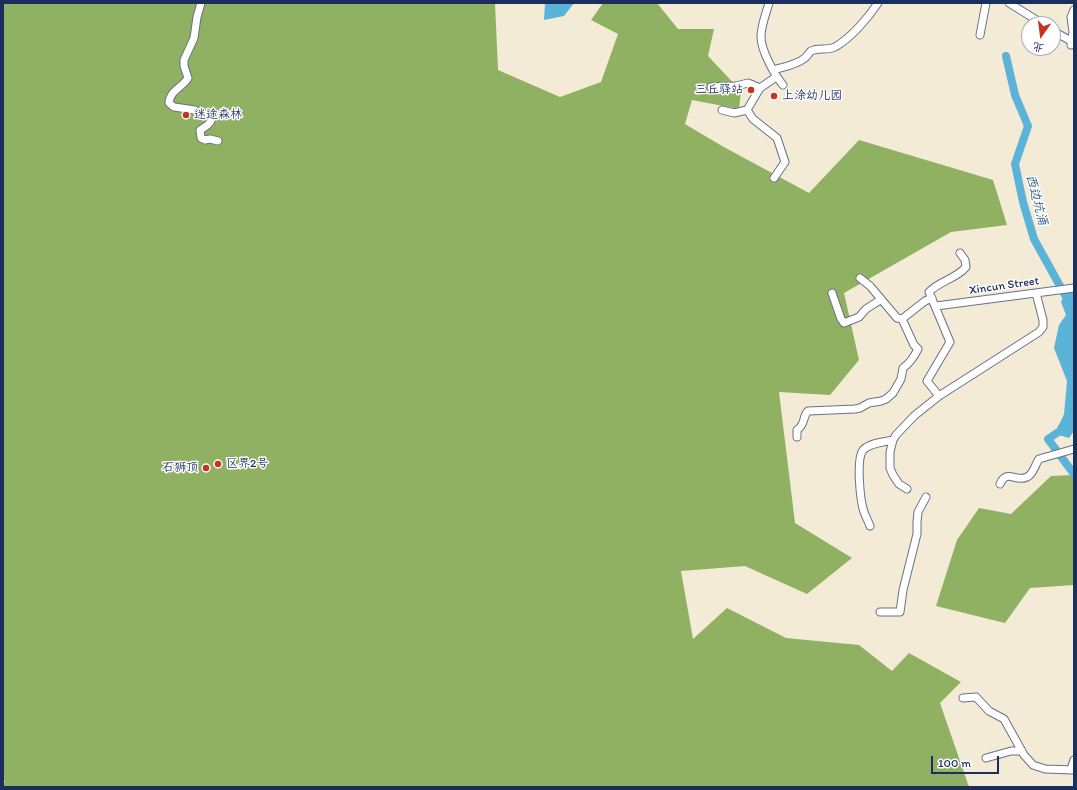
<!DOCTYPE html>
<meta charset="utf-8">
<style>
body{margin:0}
#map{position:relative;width:1077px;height:790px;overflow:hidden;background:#f3ebd6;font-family:Itim,"LXGW WenKai TC",sans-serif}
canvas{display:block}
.frame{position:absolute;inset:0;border:4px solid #1b2f5e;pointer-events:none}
.north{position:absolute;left:1021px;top:16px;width:40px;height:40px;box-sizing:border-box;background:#fff;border:1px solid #a4acbf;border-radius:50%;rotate:194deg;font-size:11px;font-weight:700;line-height:16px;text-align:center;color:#1b2f5e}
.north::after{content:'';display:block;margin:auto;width:14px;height:18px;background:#c8321e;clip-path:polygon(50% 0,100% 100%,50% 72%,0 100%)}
.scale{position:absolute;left:931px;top:756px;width:68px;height:18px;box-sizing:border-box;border:2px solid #1b2f5e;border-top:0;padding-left:5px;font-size:12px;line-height:14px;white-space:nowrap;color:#1b2f5e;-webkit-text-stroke:3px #fff;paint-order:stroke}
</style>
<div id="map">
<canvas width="1077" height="790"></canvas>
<div class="frame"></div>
<div class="north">北</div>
<div class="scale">100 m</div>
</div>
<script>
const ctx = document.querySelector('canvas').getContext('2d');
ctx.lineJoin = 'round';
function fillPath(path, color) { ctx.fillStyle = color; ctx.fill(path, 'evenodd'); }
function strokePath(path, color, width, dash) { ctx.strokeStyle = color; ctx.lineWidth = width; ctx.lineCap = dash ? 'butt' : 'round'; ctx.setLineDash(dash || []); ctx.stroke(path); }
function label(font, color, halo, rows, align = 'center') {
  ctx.font = font + ' Itim,"LXGW WenKai TC",sans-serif'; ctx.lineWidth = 3; ctx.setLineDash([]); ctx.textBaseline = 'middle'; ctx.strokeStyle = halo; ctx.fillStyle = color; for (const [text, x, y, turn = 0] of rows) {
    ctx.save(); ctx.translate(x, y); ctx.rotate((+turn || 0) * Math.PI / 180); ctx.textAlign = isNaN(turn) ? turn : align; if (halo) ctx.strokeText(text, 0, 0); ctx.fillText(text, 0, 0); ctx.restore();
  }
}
const forest = new Path2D(`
 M3,3H495L498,70L560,97L601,82L618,34L591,20L603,3H657L678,29H714L708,56L741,91L739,109L692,100L685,124L722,146L809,193L859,140L993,180L1007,225L951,232L844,293L859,360L830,395L779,392L795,523L852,558L807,594L745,566L681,571L693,639L727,608L786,638L859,645L892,671L909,653L961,682L940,703L969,787H3L5,781L3,780Z
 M1074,475V585L1030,588L1005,623L936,606L957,540L979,508L1011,514L1051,476Z`);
const water = new Path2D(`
 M545,3H574L564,16L544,20Z
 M1074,292V431L1069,438L1055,434L1064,414L1067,381L1054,348L1059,325L1066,315L1061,302L1065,293Z`);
const river = new Path2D(`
 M1006,56L1015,95L1028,126L1015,164L1023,202L1034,239L1065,295
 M1062,427L1060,431L1048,439L1074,474`);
const minor = new Path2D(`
 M201,3L197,17L194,38L184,60V66L188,78C182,88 170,90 169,103L174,107L195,110L198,113L208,115L212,118C210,125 205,127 200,130L201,138L205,140L210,139L218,141
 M769,3C766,14 761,25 761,37C761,50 774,74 783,85
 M1009,3L1043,24
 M1053,31L1071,41
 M980,35L986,3
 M1071,45L1073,32L1071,17L1074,10
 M773,70C784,67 796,65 805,58C807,56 809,53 811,51C819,47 827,51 835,47C851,38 868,18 878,3
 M711,87L736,86L748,83L760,88L776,77
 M722,110L734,113L747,110L760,88
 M747,110L753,119L777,138L785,162L774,178
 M832,293L841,319L844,323L859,317L866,309L880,300
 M936,306L1074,288
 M902,319L925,301L932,298
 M939,396L927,381L950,342L929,292C939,281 956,279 966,267L965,260L960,253
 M797,437V430C806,424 802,417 808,411L855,409L860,408L869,403L881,401L886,399L893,393L901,379L903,368C909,364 915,355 918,349L914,345L902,319L897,318L870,286L860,278
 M1000,484C1007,468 1016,483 1027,477C1034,474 1035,464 1039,459L1074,449
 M907,489L899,484L893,475L890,468V452L893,440L896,435L914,416L939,396L1039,332L1043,327V320L1036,293
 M870,526C868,521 866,517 864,512C860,500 856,459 863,450C869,443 884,442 893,440
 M880,612H900L903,590L917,534V522L918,512L926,497
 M963,698L976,697L989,711L1004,719L1024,755L1033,765L1045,769L1074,770
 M986,758L1011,751H1022
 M1071,769L1074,760`);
const markers = [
 [751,90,4,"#c8321e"],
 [774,96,4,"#c8321e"],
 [186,115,4,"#c8321e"],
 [218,464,4,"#c8321e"],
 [206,468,4,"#c8321e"]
];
const poiNames = [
 ["三丘驿站",743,90,"right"],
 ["上涂幼儿园",782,96],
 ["迷途森林",194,115],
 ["区界2号",226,464],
 ["石狮顶",198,468,"right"]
];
const streetNames = [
 ["Xincun Street",1004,286,-8]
];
const waterNames = [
 ["西边坑涌",1036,200,75]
];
fillPath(forest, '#90b062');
fillPath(water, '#5bb4d8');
strokePath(river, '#5bb4d8', 8);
strokePath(minor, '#677188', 9);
strokePath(minor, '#fff', 7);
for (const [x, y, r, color] of markers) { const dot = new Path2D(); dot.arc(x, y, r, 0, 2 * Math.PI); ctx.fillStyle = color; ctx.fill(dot); strokePath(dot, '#fff', 1.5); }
label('12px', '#1b2f5e', '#fff', poiNames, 'left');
label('12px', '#1b2f5e', '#fff', streetNames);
label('italic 13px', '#315e89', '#fff', waterNames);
</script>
